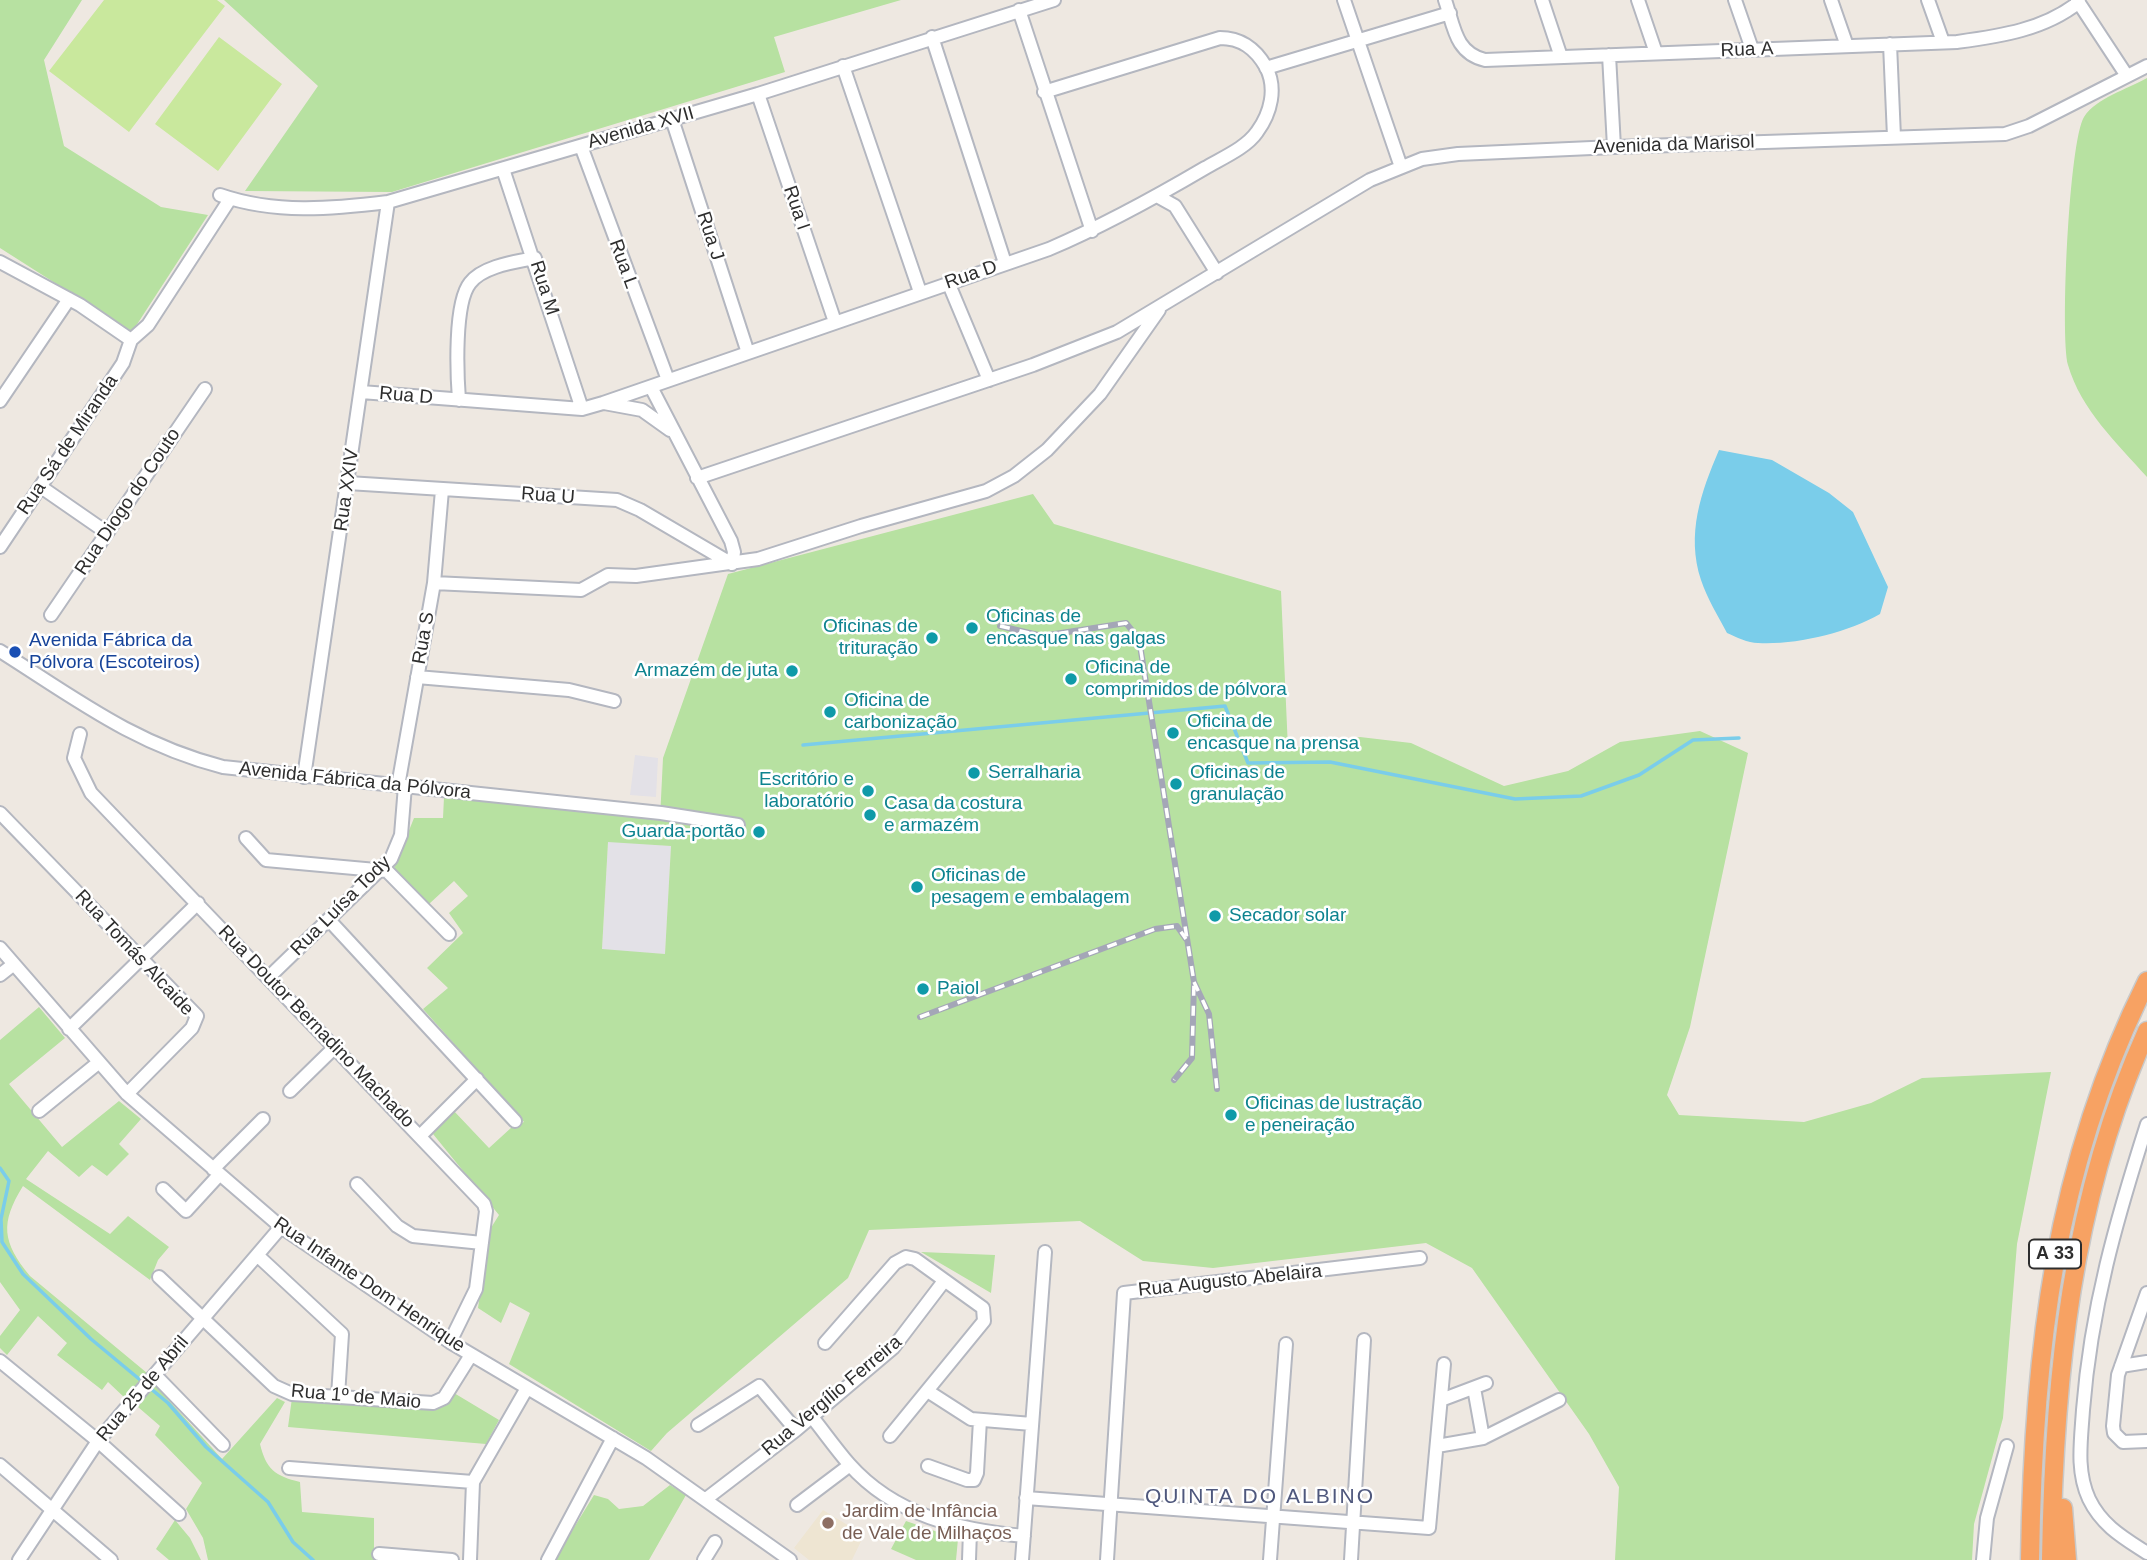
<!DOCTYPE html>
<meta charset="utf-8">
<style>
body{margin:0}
canvas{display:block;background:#eee8e1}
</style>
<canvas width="2147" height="1560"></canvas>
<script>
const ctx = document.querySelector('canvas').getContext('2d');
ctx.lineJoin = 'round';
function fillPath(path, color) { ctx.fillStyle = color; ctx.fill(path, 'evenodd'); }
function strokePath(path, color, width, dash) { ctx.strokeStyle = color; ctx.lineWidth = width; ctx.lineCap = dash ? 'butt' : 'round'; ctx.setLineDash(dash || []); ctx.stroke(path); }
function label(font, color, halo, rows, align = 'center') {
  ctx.font = font + ' Arial,sans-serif'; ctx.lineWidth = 5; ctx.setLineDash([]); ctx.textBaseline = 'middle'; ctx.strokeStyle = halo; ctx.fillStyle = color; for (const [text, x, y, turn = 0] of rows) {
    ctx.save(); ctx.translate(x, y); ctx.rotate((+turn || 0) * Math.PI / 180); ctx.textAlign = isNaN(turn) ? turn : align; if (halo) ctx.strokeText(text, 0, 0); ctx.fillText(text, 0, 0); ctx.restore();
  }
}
const industrial = new Path2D(`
 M635,755L658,758L656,797L630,795Z
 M608,841L671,846L665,954L602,950Z`);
const education = new Path2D(`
 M823,1510L864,1535L852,1560H809L794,1548Z`);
const green = new Path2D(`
 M0,0H82L44,60L64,146L161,207L208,215L132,332L0,248Z
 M224,0H901L774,37L785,72L392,192L245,191L318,86Z
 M2147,78V477C2117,443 2081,410 2068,365C2060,335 2069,141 2084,117C2096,98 2128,89 2147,78Z
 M1033,494L1054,524L1281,591L1288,749L1360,737L1411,743L1504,786L1568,771L1620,742L1700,731L1748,753L1690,1027L1667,1095L1679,1115L1804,1122L1871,1103L1922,1078L2051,1072L2017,1244L2003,1418L1974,1524L1972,1560H1615L1619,1487L1589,1434L1472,1268L1426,1243L1213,1268L1143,1261L1080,1221L869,1230L848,1278L667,1433L651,1451L509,1364L530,1313L510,1302L501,1323L478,1308L489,1231L499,1215L433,1134L453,1110L489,1148L512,1127L524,1122L423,1009L448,988L427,968L463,933L449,913L468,896L454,881L429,904L394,868L414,818H443L444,797L660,819L663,758L728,574ZM608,842L671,846L665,954L602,949Z
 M39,1007L65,1038L9,1084L62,1147L119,1101L141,1119L119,1144L129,1154L107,1176L92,1165L79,1177L48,1151L26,1179L110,1234L128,1216L169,1247L158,1260L150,1280L23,1186C0,1223 2,1242 30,1276L147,1373L126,1399L108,1382L102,1390L57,1355L67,1343L38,1316L7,1355L0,1348V1336L20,1310L0,1282V1040Z
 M921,1252L995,1255L991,1293Z
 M154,1384L222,1459L277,1398L285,1402L260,1444C266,1469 275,1476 300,1482L302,1512L374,1518V1560H208L203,1538L186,1509L202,1483L155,1435L160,1426L138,1407Z
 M454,1393L499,1420L486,1444L288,1427L292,1398L436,1407Z
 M670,1485L686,1495L649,1560H554L594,1495L608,1499L619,1509L643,1506Z
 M175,1520L190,1538L201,1560H169L156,1549Z
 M906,1521L958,1539L956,1560H916L891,1549Z`);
const pitch = new Path2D(`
 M104,0H217L225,6L129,132L49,71Z
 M219,37L282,84L218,171L155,124Z`);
const water = new Path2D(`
 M1719,450L1772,460L1829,493L1853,512L1888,587L1880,614C1847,633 1796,645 1758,643C1748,643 1736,637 1727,633C1718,616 1707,598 1701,580C1686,534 1701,492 1719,450Z`);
const stream = new Path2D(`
 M803,745L1225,706L1248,763L1330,762L1515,799L1581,796L1639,775L1693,740L1739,738
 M0,1168L9,1181L1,1219L2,1242L23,1274L91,1339L168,1403L206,1447L268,1502L293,1542L313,1560`);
const minor = new Path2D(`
 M1344,0L1401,167
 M1445,0C1454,26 1455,53 1485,60L1957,42C2000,36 2044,30 2079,2
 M1542,0L1561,57
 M1638,0L1656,53
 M1735,0L1752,49
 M1831,0L1847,46
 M1928,0L1943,42
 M2077,0L2127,76
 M1019,10L1092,231
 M932,37L1005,263
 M1890,44L1894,137
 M1609,55L1614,147
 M843,66L920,292
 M1266,68L1450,13
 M758,94L835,322
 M672,119L748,353
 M581,146L668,380
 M503,169L582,409
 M220,195C275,214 331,209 388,202L758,94L1054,0
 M1157,196L1175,206L1217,273
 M0,262L80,305L131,340
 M948,282L989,380
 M651,387L731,541L734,552L732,564
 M361,392L582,409L603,403L1049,249C1103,226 1154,198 1205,168C1222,158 1246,148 1257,132C1271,113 1277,88 1266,67C1255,48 1241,38 1220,38L1044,92
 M459,400C457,374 454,303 470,283C483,266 515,262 535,258
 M0,401L69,299
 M604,403L642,410L670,430
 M697,478L1033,365L1117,332L1370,180L1422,159L1458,154L1614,147L2005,134L2029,126L2147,66
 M348,483L617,500L640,510L732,564
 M41,487L106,532
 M0,547L123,363L131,340L148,325L230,199
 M434,583L581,590L608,575L636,576L758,559L861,526L986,491L1014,476L1047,450L1100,394L1159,310
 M51,615L205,389
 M0,651C76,699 134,744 223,767L661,813L738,825
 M417,677L569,690L614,701
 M80,734L74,758L91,793L484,1204L486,1211L476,1289L450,1342
 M304,777L388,202
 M398,786L434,583L442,490
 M0,813L197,1016L192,1028L127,1094
 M246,838L266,860L387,871L449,934
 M329,920L515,1121
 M0,948L127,1094L281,1227L450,1342L646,1458L790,1560
 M0,975L14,964
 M269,977L391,859L401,835L405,786
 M69,1029L198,903
 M290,1091L335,1047
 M39,1111L98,1063
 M2147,1124C2116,1221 2091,1308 2083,1410C2081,1441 2076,1471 2089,1499C2102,1526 2124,1538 2147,1553
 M420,1136L477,1079
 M213,1169L263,1119
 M357,1184L397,1226L413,1236L482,1243
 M163,1189L186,1211L219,1175
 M257,1255L342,1334L338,1396
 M159,1277L274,1386L292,1394L433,1403L444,1398L471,1355
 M2147,1293L2118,1375L2113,1426L2114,1433L2123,1442L2147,1441
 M825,1343L895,1263L906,1257L915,1259L983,1308L984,1321L890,1436
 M0,1361L98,1441L179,1514
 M2121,1366L2147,1362
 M155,1375L223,1445
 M1474,1388L1483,1438
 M929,1392L971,1419L1032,1424
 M1441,1400L1486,1383
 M812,1417C824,1432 836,1449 849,1464C895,1516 959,1530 1024,1536
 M698,1425L759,1386L796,1430
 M1437,1446L1483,1438L1559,1400
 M0,1465L111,1560
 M928,1466L967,1480H974L977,1473L980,1420
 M289,1468L473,1482
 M1026,1498L1429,1528L1444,1364
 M706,1499L796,1430L893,1348L944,1281
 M797,1505L850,1465
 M379,1554L452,1560
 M19,1560L98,1441L281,1227
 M470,1560L473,1482L527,1388
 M548,1560L613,1438
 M704,1560L715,1542
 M969,1560L970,1531
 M1022,1560L1045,1252
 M1107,1560L1124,1293L1420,1258
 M1270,1560L1286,1344
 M1351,1560L1364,1340
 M1983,1560L1987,1518L2007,1446`);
const highway = new Path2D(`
 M2063,1508L2067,1560
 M2030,1560C2033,1354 2054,1168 2147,981
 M2051,1560C2054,1378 2071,1199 2147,1031`);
const rail = new Path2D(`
 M1000,626L1042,636L1126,623L1139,639L1194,982L1192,1058L1174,1080
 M1194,982L1209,1014L1217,1089
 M920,1017L1155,929L1177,926L1186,939`);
const markers = [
 [972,628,7,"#0f9aa8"],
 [932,638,7,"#0f9aa8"],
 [15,652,7,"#1a4fb4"],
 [792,671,7,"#0f9aa8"],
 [1071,679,7,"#0f9aa8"],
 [830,712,7,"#0f9aa8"],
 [1173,733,7,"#0f9aa8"],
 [974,773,7,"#0f9aa8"],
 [1176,784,7,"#0f9aa8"],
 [868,791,7,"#0f9aa8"],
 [870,815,7,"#0f9aa8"],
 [759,832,7,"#0f9aa8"],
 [917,887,7,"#0f9aa8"],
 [1215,916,7,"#0f9aa8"],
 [923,989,7,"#0f9aa8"],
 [1231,1115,7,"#0f9aa8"],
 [828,1523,7,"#8d6e63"]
];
const shields = [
 [2055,1254,52]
];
const shieldNames = [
 ["A 33",2055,1254]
];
const streetNames = [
 ["Rua A",1747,50,-2],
 ["Avenida XVII",641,128,-16],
 ["Avenida da Marisol",1674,145,-2],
 ["Rua I",796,208,71],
 ["Rua J",710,236,72],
 ["Rua L",623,264,70],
 ["Rua D",971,275,-19],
 ["Rua M",544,288,72],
 ["Rua D",406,396,5],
 ["Rua Sá de Miranda",68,445,-56],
 ["Rua XXIV",347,490,-82],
 ["Rua U",548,496,4],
 ["Rua Diogo do Couto",128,502,-56],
 ["Rua S",424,638,-80],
 ["Avenida Fábrica da Pólvora",355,781,6],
 ["Rua Luísa Tody",341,906,-45],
 ["Rua Tomás Alcaide",134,953,47],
 ["Rua Doutor Bernadino Machado",316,1027,46],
 ["Rua Augusto Abelaira",1230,1281,-6],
 ["Rua Infante Dom Henrique",369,1285,34],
 ["Rua 25 de Abril",143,1389,-50],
 ["Rua Vergílio Ferreira",832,1396,-40],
 ["Rua 1º de Maio",356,1397,5]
];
const cultureNames = [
 ["Oficinas de",986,617],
 ["encasque nas galgas",986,639],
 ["Oficinas de",918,627,"right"],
 ["trituração",918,649,"right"],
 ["Oficina de",1085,668],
 ["comprimidos de pólvora",1085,690],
 ["Armazém de juta",778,671,"right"],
 ["Oficina de",844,701],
 ["carbonização",844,723],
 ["Oficina de",1187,722],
 ["encasque na prensa",1187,744],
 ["Serralharia",988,773],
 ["Oficinas de",1190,773],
 ["granulação",1190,795],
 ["Escritório e",854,780,"right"],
 ["laboratório",854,802,"right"],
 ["Casa da costura",884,804],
 ["e armazém",884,826],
 ["Guarda-portão",745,832,"right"],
 ["Oficinas de",931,876],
 ["pesagem e embalagem",931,898],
 ["Secador solar",1229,916],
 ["Paiol",937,989],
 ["Oficinas de lustração",1245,1104],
 ["e peneiração",1245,1126]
];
const transitNames = [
 ["Avenida Fábrica da",29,641],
 ["Pólvora (Escoteiros)",29,663]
];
const educationNames = [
 ["Jardim de Infância",842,1512],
 ["de Vale de Milhaços",842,1534]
];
const neighbourhoodNames = [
 ["QUINTA DO ALBINO",1260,1497]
];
fillPath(industrial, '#e3e1e7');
fillPath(education, '#eee5d2');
fillPath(green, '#b7e1a1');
fillPath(pitch, '#c9e89d');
fillPath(water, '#7acdea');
strokePath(stream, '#7acdea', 3.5);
strokePath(minor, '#b4b7c0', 16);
strokePath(highway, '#c9c9c9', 21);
strokePath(minor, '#fff', 12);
strokePath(highway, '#f7a263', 18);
strokePath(rail, '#a4a6b7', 6);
strokePath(rail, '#fff', 3.5, [10]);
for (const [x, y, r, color] of markers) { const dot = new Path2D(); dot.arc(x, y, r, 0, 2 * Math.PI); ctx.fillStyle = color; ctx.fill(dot); strokePath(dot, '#fff', 2.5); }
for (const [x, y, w] of shields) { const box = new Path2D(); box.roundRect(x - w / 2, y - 14.5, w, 29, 5); ctx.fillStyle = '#fff'; ctx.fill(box); strokePath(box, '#2e2e2e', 2); }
label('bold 18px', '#2e2e2e', null, shieldNames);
label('19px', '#2e2e2e', '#fff', streetNames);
label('19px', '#0d838f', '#fff', cultureNames, 'left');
label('19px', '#164399', '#fff', transitNames, 'left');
label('19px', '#785e54', '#fff', educationNames, 'left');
ctx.letterSpacing = '2px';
label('21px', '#4f587d', '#fff', neighbourhoodNames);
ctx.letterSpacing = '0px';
</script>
